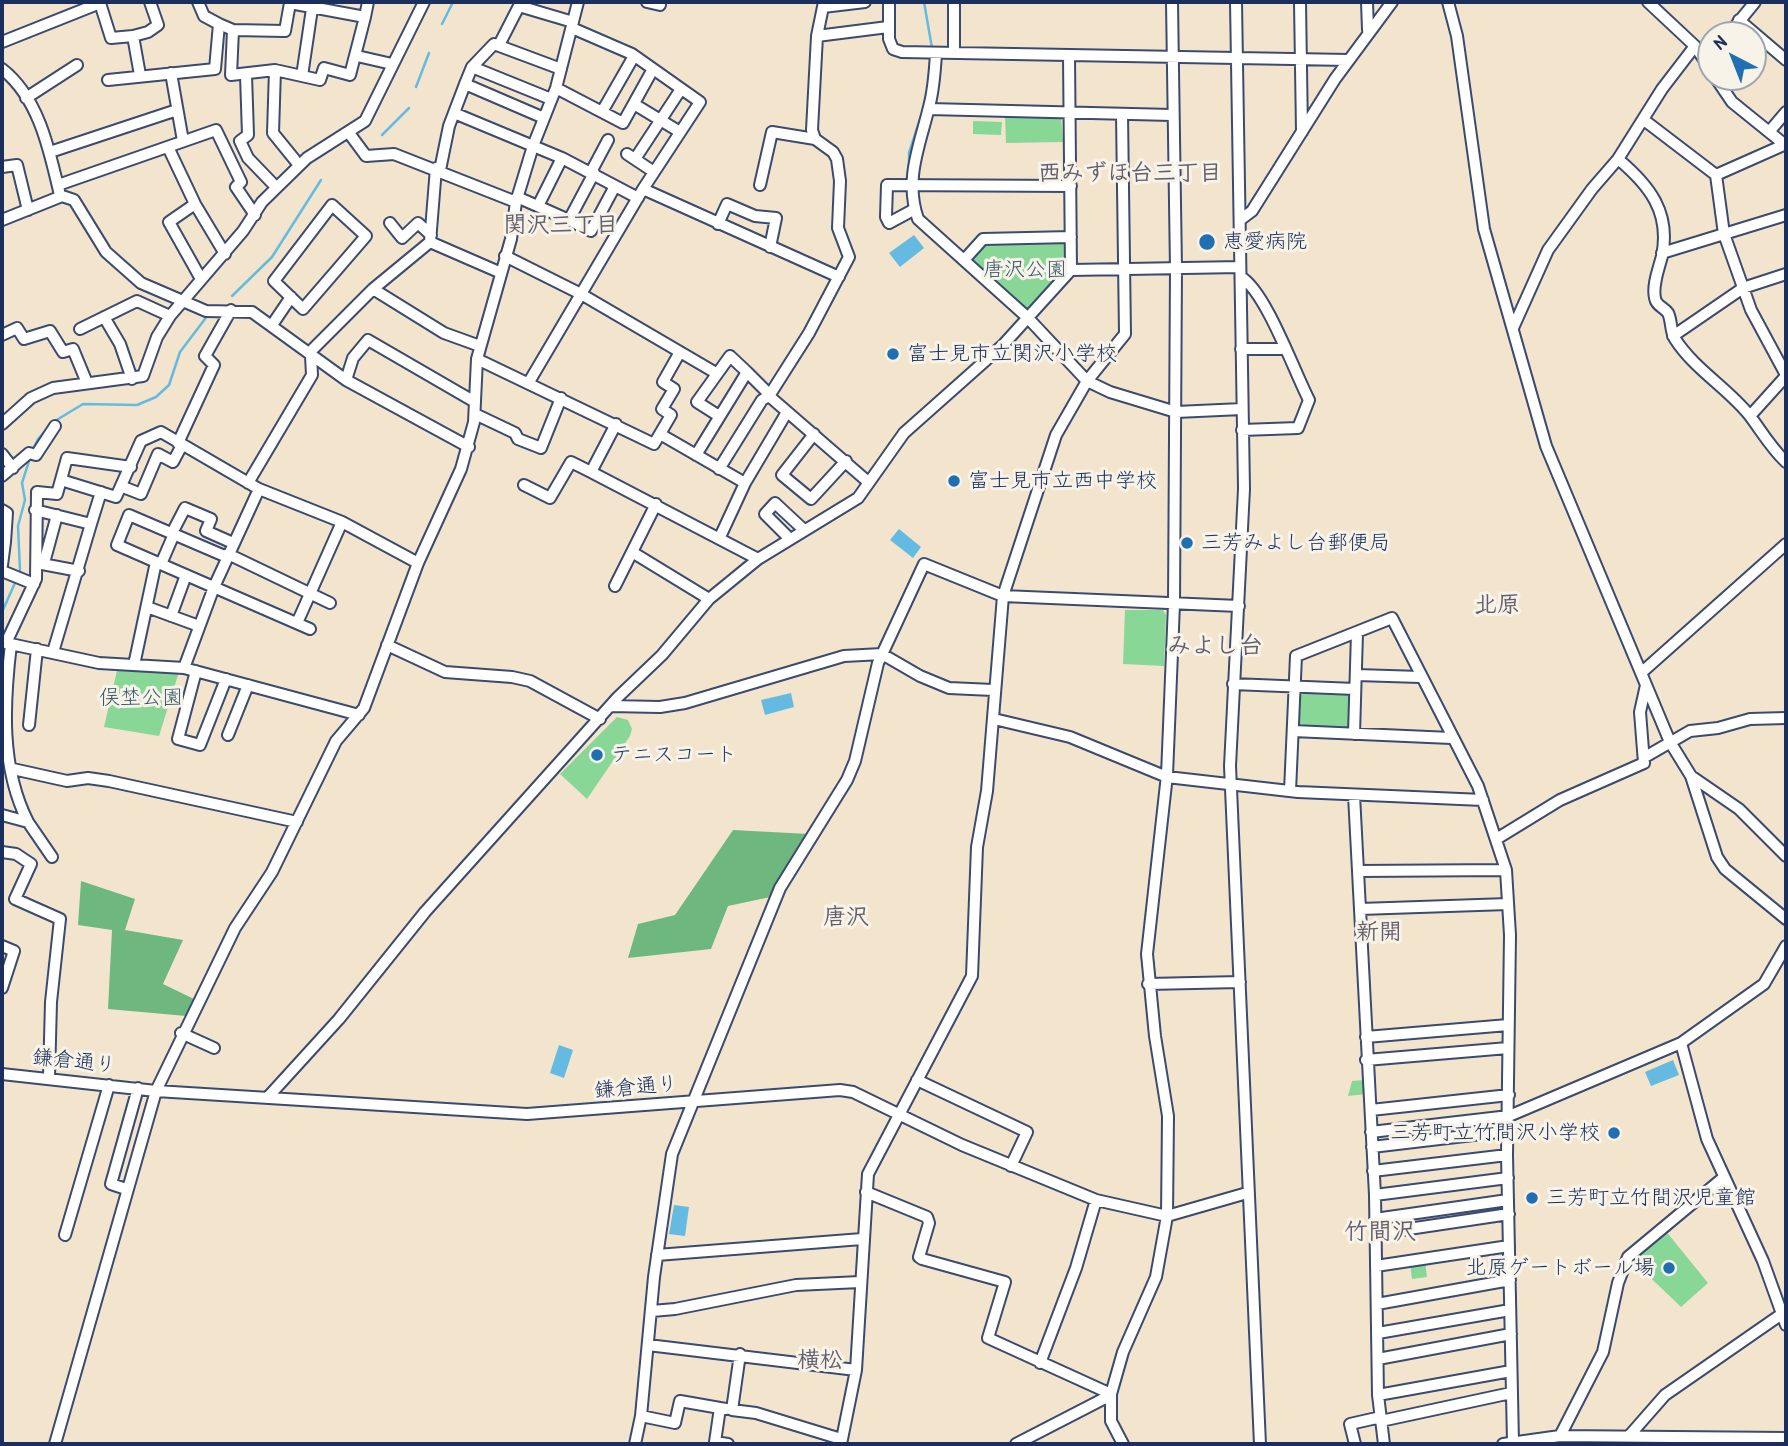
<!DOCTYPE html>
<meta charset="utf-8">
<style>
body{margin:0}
#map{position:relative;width:1788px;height:1446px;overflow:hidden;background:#f3e5cd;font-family:"Patrick Hand",sans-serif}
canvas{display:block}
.frame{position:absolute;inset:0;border:4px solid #1b2f5e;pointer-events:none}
.north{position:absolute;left:1697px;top:21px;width:70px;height:70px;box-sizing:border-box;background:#f7f3e8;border:2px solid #9fa5b1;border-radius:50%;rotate:318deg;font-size:19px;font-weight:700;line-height:28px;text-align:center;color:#1b2f5e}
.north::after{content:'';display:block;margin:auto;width:24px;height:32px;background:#1f6fb2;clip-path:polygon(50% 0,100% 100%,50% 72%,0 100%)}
</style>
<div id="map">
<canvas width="1788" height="1446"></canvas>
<div class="frame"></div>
<div class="north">N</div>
</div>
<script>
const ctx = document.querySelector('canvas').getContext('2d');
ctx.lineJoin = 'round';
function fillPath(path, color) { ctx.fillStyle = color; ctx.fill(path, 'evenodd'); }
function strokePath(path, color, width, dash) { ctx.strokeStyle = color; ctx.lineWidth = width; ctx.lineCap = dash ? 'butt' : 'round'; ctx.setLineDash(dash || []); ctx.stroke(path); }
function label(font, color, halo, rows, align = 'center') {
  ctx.font = font + ' "Patrick Hand","Klee One",sans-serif'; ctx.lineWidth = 6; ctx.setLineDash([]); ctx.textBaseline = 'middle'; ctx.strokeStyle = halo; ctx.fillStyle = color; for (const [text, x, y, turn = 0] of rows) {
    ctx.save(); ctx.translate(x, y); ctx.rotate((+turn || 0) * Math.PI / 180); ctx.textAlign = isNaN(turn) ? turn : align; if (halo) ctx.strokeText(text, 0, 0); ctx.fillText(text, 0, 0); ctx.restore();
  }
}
const green = new Path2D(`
 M1005,115L1061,116L1063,142L1006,143Z
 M973,121L1002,122L1001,135L973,134Z
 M986,242H1068L1067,269L1028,312L968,261Z
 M1125,610H1163L1166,615L1164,666L1123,664Z
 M118,666L179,672L159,736L104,727Z
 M1302,691L1350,693L1353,695L1351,727L1348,729L1299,727L1298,694Z
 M617,717L628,720L632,729L630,736L587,799L560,774Z
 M1364,1080L1366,1094L1348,1096L1352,1081Z
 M1665,1230L1708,1283L1681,1307L1631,1259Z
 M1425,1261L1427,1277L1412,1279L1410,1263Z`);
const forest = new Path2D(`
 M733,830L809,834L775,896L728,906L711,949L628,958L638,924L675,915Z
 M81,881L135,899L125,930L183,940L163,984L194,999L186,1016L108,1009L112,930L78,925Z`);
const water = new Path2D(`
 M914,235L924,248L900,267L889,253Z
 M899,529L921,547L913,558L890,540Z
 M791,693L794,707L765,715L761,700Z
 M559,1045L573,1050L564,1078L550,1073Z
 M1673,1060L1679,1075L1651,1086L1645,1072Z
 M674,1205L689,1207L685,1236L669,1234Z`);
const stream = new Path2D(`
 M924,2L932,48
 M442,24L453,2
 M416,87L429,53
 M382,135L409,108
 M909,170V153L921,116
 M232,296L272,257L321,180
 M55,421L83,404L137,405L156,397L169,385L180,352L208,315
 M32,451L38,439L48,428
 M20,570L18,526L25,500L22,483L30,458
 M2,612L15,583`);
const minor = new Path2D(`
 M647,2L660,5
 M824,2L817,36L812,130L815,139L833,152L837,159L840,181L838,228L849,257L809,333L769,396L867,481
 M889,2V39L893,49L902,52L1348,60
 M1236,2L1244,489L1230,766L1260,1444
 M1300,2L1302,132
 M1367,2L1368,30
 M1448,2L1457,36L1484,229L1546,446L1670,742L1691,776L1717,857L1725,869L1786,919
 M1648,2L1695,46L1711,70
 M823,7L865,2
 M1739,20L1786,60
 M219,24L233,30L285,31L290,3L365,17L368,2
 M233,30L231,75L275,70L302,76L313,2
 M1728,35L1755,2
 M817,36L888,27
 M2,42L100,3L111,38L133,36
 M499,45L519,6L573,22
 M954,52V2
 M936,53C935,71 934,89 929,107C920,145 904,179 918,219L1027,317L1087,381L1110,392L1176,412L1242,409
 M357,56L392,64
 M472,67L551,99
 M2,69C38,97 49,148 59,191
 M275,70L273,133L299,165
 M171,73L183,141
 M140,75L133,36L148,32L158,25L150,2
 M246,75L248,135L240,141L248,158L276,187
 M302,76L320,80L324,68L350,75L365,17
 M1715,77L1732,102L1784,144
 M108,80L215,69L219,24L204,16L198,2
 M465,84L472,67L494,44L561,69
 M556,88L623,123L653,69
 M26,98L77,65
 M634,104L680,132
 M929,109L1172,115
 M603,110L634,56
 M454,113L562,158L638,198
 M1644,120L1716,175L1724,234L1751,310L1786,375
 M1769,132L1786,112
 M349,133L366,156L394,154L516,202
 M168,147L195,204L225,254
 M50,152L177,110
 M627,154L654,172
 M635,159L681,89
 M1618,159C1649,185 1671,212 1662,256C1659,268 1652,285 1655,298C1656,306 1664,307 1668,313C1672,321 1670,331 1675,339C1695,370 1728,388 1750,416C1762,432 1771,448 1786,462
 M2,167L17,165L28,210
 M440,170L449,126L465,84L544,118
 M591,172L608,140
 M594,173L569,220L591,231L615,186
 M1716,175L1786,144
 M58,185L216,130L241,182L236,187L255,215
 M760,185L772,132L815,139
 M643,189L839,277
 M517,197L569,220
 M195,204L169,222L201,279
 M332,205L366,236L303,309L274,281Z
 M538,206L562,158
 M915,209L889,223L886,217L887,185L1071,186
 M2,220L62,196L74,200L106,252L141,283L206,311L252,312L346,380L469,447
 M1240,220L1252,211L1335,79L1392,2
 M390,223L402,238L418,223L431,235
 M718,224L727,204L755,216L776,218L770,247
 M430,242L499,272
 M1662,253L1786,215
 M505,256L581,294L716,373
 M964,260L983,239L1071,237
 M1071,270L1240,267
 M1241,277C1266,292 1294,371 1309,400L1298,428L1242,430
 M373,289L430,242L436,168
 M104,317L120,344L132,379
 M272,325L291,297
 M1513,328L1548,250L1592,189L1618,159L1662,89L1695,46
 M80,329L137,301L170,316
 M2,335L17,328L24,339L50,331L63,352L73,349L87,383
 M1673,336L1743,288L1786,274
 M1241,349H1284
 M309,353L373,289L444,333L480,346
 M477,359L654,444L671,415L662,409L674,389L663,382L680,352
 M346,380L353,358L368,340L475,402
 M529,382L643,189L700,102L632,54L572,28
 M475,414L515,433L518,439L541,448L561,398
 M719,416L697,402L730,356L747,372
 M1750,416L1786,376
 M2,424L31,398L53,388L143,376L157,337L170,316L243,231L262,202L307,158L365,121L424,2
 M616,424L591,472L758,559
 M660,434L745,483L787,412
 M814,434L782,475L811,499L846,461
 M178,443L214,365L205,356L231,310
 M2,454L13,468
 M696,455L747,372L769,394
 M131,467L67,458L57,494L37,492L36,579L6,643L99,663L184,668L359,715
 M719,469L762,400L769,396
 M2,476L29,453L36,455L55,426
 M61,480L116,497L141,441L161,432L259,489L342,522L418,563
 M248,483L312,375L311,356
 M524,485L550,498L571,462L591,472
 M123,487L141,494L158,454L173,462L182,445
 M656,504L632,552L709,599
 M2,510L7,513L5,542L2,541
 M35,510L91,524L53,652
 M91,524L101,492
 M172,533L185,508L211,519L206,531L233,543
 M720,537L745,483
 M789,538L765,514L775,503L804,530
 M228,554L330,603
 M227,557L129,515L117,545L310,629
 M37,563L79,571
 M44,563L57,515
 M161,564L174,534
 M2,565L5,542
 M2,571L34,584
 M615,586L632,552
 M147,607L199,626
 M171,616L186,575
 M297,623L342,522
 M387,645L445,672L512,677L530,681L600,719
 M134,665L156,562
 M184,668L214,587L259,489
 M196,671L178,739L200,745L226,679
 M1641,673L1786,544
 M1357,675L1420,677
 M1233,684L1355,689
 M610,706L660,707L685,703L844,656L882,654L920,676L949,688L993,690
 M994,719L1070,737L1167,777L1298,792L1483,800
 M29,725L37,649
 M1293,731L1451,738
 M1354,734L1357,633
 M228,735L248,685
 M1645,757L1690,731L1718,728L1750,719L1786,718
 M13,769L67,781L88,778L109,781L297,822
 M1691,776L1739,809L1786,856
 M1290,791L1296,656L1392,618L1478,786L1506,870L1510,935L1507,1155L1513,1442
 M1354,795L1375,1195L1378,1395L1384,1444
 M2,815L28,822C0,767 4,703 11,644
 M28,822L52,857
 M1498,838L1560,800L1644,763L1640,712L1646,685
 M2,852L16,854L31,864L15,899L60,919L51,1002L49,1077
 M1358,871L1506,870
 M1360,909L1508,904
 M2,946L14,951L2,988
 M1148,984L1240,982
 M181,1033L214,1048
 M1366,1037L1508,1025
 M1681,1043L1707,1139L1763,1261L1786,1325
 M1366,1060L1508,1048
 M2,1074L156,1091L527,1114L840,1090L853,1092L962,1145L1096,1200L1167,1216L1247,1193
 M917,1080L1027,1132L1011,1166
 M268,1097L339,1019L425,912L618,697L662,655L709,599L758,559L858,498L904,433L1003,345L1071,270L1069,56
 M1371,1110L1509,1095
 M1371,1132L1509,1116L1681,1043L1764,984L1786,946
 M1372,1147L1507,1131
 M1373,1171L1507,1155
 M126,1189L111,1184L138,1088
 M866,1192L927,1217L929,1223L919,1257L922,1259L1005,1282L988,1338L1111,1394
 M1375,1195L1508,1178
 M1375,1219L1508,1200
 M1375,1234L1509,1214
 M65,1235L109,1085
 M657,1255L862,1239
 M1376,1266L1509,1246
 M1377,1304L1510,1280
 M652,1311L675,1309L796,1285L860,1282
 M1378,1333L1510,1310
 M648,1345L856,1370
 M740,1354L732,1410L756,1413L841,1439
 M1378,1359L1511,1334
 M1040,1363L1076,1268L1096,1200
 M1378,1395L1511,1371
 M726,1409L720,1408L715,1442L728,1444
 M641,1416L675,1423L680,1401L720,1408
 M1381,1421L1511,1393
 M1560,1436L1603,1352L1618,1283L1628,1257L1723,1178
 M1629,1436L1665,1395L1786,1311
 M55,1444L156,1091L235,928L272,872L336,741L364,708L418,563L461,469L474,422L477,359L511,239L516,202L533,146L556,88L578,2
 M635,1444L641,1416L654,1277L672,1154L780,888L847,780L855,761L878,663L924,564L1003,596L1239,606
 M841,1444L856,1370L868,1174L972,976L977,847L987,791L1003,596L1056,435L1087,381L1125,334L1122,114
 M1016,1444L1111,1395
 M1123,1444L1111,1421V1394L1123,1352L1156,1277L1167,1216L1168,1116L1155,1036L1147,954L1167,775L1174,604L1176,269L1172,2
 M1355,1444L1350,1424L1381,1417
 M1503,1444L1560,1436L1786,1438`);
const markers = [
 [1207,242,9,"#1f6fb2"],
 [893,354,7,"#1f6fb2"],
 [954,481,7,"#1f6fb2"],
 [1187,543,7,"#1f6fb2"],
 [597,755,7,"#1f6fb2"],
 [1614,1133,7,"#1f6fb2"],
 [1532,1198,7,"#1f6fb2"],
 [1669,1268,7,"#1f6fb2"]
];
const poiNames = [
 ["恵愛病院",1223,242],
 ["富士見市立関沢小学校",907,354],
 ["富士見市立西中学校",968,481],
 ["三芳みよし台郵便局",1201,543],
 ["テニスコート",611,755],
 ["三芳町立竹間沢小学校",1600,1133,"right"],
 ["三芳町立竹間沢児童館",1546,1198],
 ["北原ゲートボール場",1655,1268,"right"]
];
const parkNames = [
 ["唐沢公園",1025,270],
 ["俣埜公園",141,698]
];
const streetNames = [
 ["鎌倉通り",74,1062,6],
 ["鎌倉通り",636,1088,-5]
];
const neighbourhoodNames = [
 ["西みずほ台三丁目",1130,174],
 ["関沢三丁目",561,226],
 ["北原",1497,606],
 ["唐沢",846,918],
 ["新開",1379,933],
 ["横松",820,1361]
];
const quarterNames = [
 ["みよし台",1215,647],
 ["竹間沢",1380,1233]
];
fillPath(green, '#88d797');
fillPath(forest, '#6eb880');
fillPath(water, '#65bae1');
strokePath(stream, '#65bae1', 2.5);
strokePath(minor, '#3b4a6f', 14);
strokePath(minor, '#fff', 10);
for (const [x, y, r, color] of markers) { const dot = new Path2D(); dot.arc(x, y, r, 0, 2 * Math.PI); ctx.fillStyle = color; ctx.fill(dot); strokePath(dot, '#f7f3e8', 2.5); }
label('21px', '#1b2f5e', '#f7f3e8', poiNames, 'left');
label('21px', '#36596c', '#f7f3e8', parkNames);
label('21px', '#1b2f5e', '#f7f3e8', streetNames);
label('bold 23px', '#635e6c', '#f7f3e8', neighbourhoodNames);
label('bold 24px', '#635e6c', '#f7f3e8', quarterNames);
</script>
